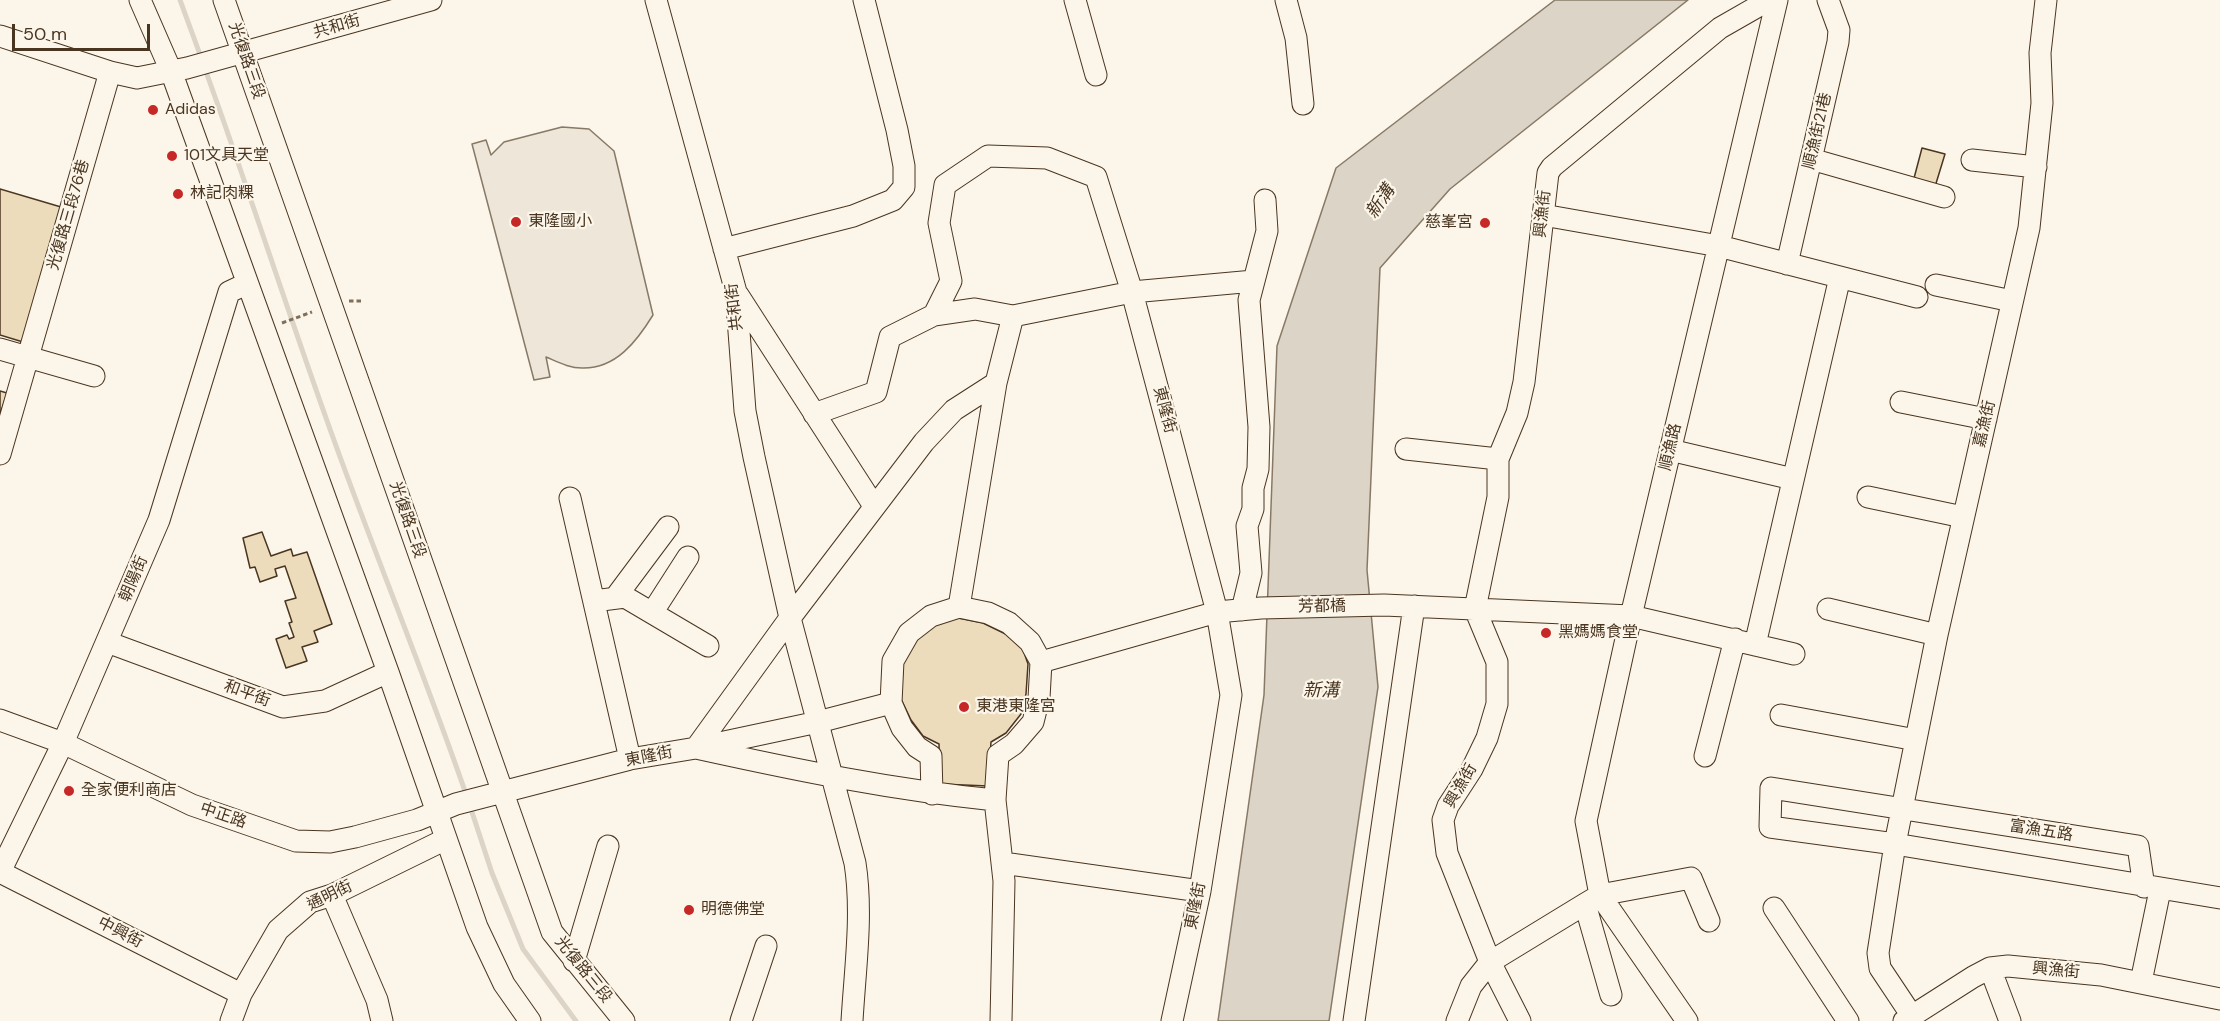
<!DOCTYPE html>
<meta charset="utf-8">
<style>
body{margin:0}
#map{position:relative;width:2220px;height:1021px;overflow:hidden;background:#fbf6e9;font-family:"DM Sans",sans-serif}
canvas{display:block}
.scale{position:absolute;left:12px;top:24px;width:138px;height:27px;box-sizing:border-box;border:3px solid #4a3520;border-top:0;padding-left:8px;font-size:18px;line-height:21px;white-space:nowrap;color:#4a3520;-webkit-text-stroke:4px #fbf6e9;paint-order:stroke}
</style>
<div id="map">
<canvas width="2220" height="1021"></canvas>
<div class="scale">50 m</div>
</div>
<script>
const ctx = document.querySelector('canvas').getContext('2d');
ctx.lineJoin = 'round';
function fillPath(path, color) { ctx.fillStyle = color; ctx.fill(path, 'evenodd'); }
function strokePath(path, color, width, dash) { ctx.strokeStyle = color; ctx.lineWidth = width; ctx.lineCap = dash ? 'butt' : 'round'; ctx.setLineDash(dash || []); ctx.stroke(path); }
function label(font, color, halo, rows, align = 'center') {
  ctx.font = font + ' "DM Sans","Noto Sans TC",sans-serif'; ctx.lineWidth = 4.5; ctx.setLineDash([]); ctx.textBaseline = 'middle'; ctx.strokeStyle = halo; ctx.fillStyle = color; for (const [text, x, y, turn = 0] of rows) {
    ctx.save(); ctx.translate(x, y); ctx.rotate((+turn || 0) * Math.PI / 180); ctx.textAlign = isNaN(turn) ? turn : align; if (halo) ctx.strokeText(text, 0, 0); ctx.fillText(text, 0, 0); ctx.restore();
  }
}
const green = new Path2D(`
 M562,127L589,129L614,151L653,315C637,341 616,369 582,368C569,368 558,362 546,357L550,377L534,380L472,144L486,140L491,155L504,142Z`);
const water = new Path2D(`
 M1555,0H1688L1450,189L1380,268L1367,570L1378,687L1329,1021H1218L1264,695L1277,346L1336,168Z`);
const stream = new Path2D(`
 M180,0L202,60
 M205,69C250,193 290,319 335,443C378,562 426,678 467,797
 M470,806L492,873L523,949L576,1021`);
const building = new Path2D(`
 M1922,148L1945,154L1934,190L1913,182Z
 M0,189L61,207L23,342L0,335Z
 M0,391L7,393L0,415Z
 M262,532L271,556L291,549L293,556L307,552L332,624L314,631L318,642L302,647L307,661L286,668L276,639L287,635L289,639L294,637L289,623L292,622L285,601L296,598L285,566L275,569L277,576L260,582L255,567L250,568L243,538Z
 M958,618L983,623L1020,641L1028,664L1026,694L1021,714L1006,733L991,742L988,786L940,784L939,744L923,736L911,720L901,699L903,663L916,639L935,625Z`);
const path = new Path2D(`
 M349,301H361
 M282,323L312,312`);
const minor = new Path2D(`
 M140,0L171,71L388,672L477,927L504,984L530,1021
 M224,0L552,932L624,1021
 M656,0L736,292L745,411L754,457L790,618L855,863C863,914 855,969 852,1021
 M1075,0L1096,75
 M1286,0L1296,38L1303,104
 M0,36L110,72L137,78L187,68L431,0
 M1811,159L1944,197
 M1972,160L2036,167
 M1543,215L1719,246L1917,297
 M724,249L853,216L893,200L904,187V166L897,130L864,0
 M1787,264L1838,42L1839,30L1828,0
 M1936,285L2012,301
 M738,295L874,506
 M934,315L951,281L939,223L945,185L988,156L1047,158L1096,177L1132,292L1217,612L1231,695L1200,891L1172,1021
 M0,349L94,376
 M1901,402L1986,419
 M814,414L876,392L890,337L934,315L975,309L1013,316
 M1406,449L1498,459
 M1670,450L1793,479
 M0,454L110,72
 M1868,497L1963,517
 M570,498L630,759
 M615,598L668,527
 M594,601L625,597L708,646
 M959,607L996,383L1013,316L1132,292L1254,281
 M1828,609L1937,635
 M1242,610L1251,573L1247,526L1253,509V488L1258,469L1259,427L1249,300L1267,231L1265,200
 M652,613L688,557
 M107,642L283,707L325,701L388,672
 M1755,645L1840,277
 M1041,662L1217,612L1261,608L1384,605L1631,616L1794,654
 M1781,715L1916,740
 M0,720L63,743L192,805L296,841L330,842L355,837L417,820L456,804L630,759L696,748L818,722L891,703
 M1705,756L1735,639
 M932,794L931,756L917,747L902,728L891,703L893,661L909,633L931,616L959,607L988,613L1009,623L1030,642L1041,662L1039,698L1033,722L1014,744L998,755L995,800C893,790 796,770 696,748L790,618L924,442L954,410L996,383
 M995,800L1004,881L1001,1021
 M1003,863L1200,891
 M0,872L63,743L159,520L229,292L246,284
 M0,872L241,994
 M2144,887L2138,846L1771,788L1770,827L1895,844L2220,898
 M332,895L377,1000L382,1021
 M1585,904L1611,995
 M1774,908L1848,1021
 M574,961L608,846
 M1990,968L2010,1021
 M2141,982L2160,890
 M1912,1016L1880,968L1878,953L1895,844L1937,635L2029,228L2042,103L2040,53L2046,0
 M231,1021L241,994L278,930L310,902L332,895L446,839
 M741,1021L766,946
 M1354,1021L1414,606
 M1457,1021L1471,986L1490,962L1585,904L1600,895L1691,878L1709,921
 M1520,1021L1490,962L1447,853L1443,820L1448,806L1472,769L1487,738L1497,704V662L1475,609L1498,497V459L1517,413L1524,382L1548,173L1552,167L1720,28L1769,0
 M1687,1021L1600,895L1586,821L1631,616L1777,0
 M1904,1021L1973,977L1990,968L2008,966L2101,975L2220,999`);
const markers = [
 [153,110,6,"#c62828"],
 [172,156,6,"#c62828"],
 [178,194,6,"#c62828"],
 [516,222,6,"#c62828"],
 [1485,223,6,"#c62828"],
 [1546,633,6,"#c62828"],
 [964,707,6,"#c62828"],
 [69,791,6,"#c62828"],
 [689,910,6,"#c62828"]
];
const streetNames = [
 ["共和街",337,27,-16],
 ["光復路三段",246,61,71],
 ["順漁街21巷",1818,131,-77],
 ["興漁街",1543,214,-84],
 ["光復路三段76巷",69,215,-74],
 ["共和街",735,307,-97],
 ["東隆街",1164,410,75],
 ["嘉漁街",1985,424,-77],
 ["順漁路",1671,447,-77],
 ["光復路三段",407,520,71],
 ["朝陽街",134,579,-67],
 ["芳都橋",1322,607,-1],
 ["和平街",247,694,20],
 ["東隆街",649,757,-11],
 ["興漁街",1461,786,-60],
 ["中正路",223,816,19],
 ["富漁五路",2041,831,9],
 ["通明街",330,896,-26],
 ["東隆街",1196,906,-79],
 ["中興街",120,933,27],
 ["光復路三段",583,970,51],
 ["興漁街",2056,971,5]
];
const poiNames = [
 ["Adidas",165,110],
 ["101文具天堂",184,156],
 ["林記肉粿",190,194],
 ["東隆國小",528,222],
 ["慈峯宮",1473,223,"right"],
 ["黑媽媽食堂",1558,633],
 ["東港東隆宮",976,707],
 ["全家便利商店",81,791],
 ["明德佛堂",701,910]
];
const waterNames = [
 ["新溝",1381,202,-56],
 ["新溝",1321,691]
];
fillPath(green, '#ede6d9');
strokePath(green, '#887966', 1.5);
fillPath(water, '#dcd4c6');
strokePath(water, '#887966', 1.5);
strokePath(stream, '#dcd4c6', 5);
fillPath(building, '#ecdcbc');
strokePath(building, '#4a3520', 1.5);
strokePath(minor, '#4a3520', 23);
strokePath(path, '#7f6f5c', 3, [4.5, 3]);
strokePath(minor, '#fbf6e9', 21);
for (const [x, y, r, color] of markers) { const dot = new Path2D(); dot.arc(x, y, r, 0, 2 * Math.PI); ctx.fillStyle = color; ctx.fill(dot); strokePath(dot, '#fbf6e9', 2); }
label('16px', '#4a3520', '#fbf6e9', streetNames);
label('16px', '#4a3520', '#fbf6e9', poiNames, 'left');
label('italic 18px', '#4a3520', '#fbf6e9', waterNames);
</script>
